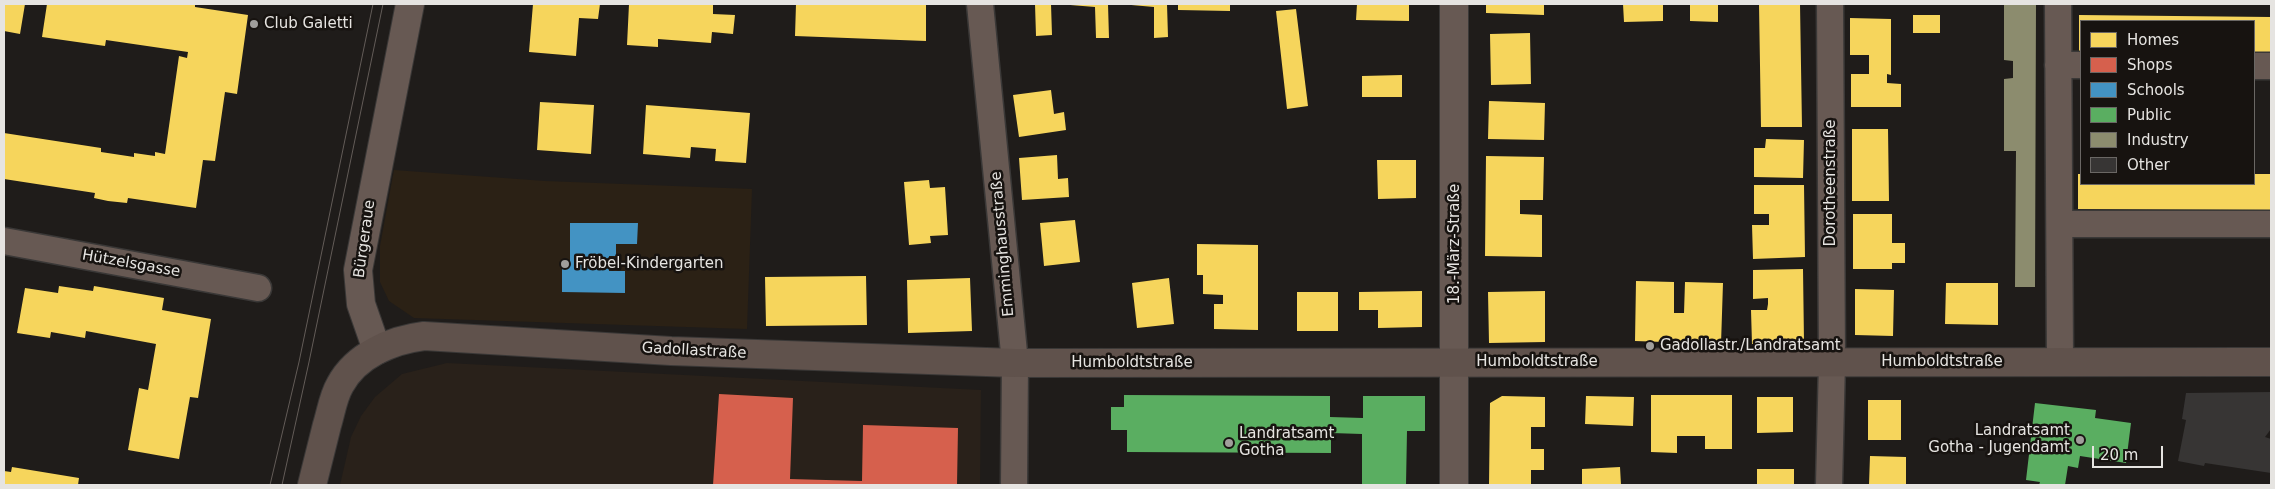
<!DOCTYPE html>
<meta charset="utf-8">
<style>
body{margin:0}
#map{position:relative;width:2275px;height:489px;overflow:hidden;background:#1f1c1a;font-family:"DejaVu Sans",sans-serif}
canvas{display:block}
.frame{position:absolute;inset:0;border:5px solid #e6e4e1;pointer-events:none}
.legend{position:absolute;left:2080px;top:20px;width:175px;height:165px;box-sizing:border-box;background:#171310;border:1px solid #6a6764;margin:0;padding:6px 9px;list-style:none;font-size:15px;color:#e6e4e1}
.legend li{display:flex;align-items:center;gap:10px;height:25px}
.legend b{width:25px;border:1px solid #6a6764}
.scale{position:absolute;left:2092px;top:446px;width:71px;height:22px;box-sizing:border-box;border:2px solid #e6e4e1;border-top:0;padding-left:6px;font-size:15px;line-height:18px;white-space:nowrap;color:#e6e4e1;-webkit-text-stroke:4px #171310;paint-order:stroke}
</style>
<div id="map">
<canvas width="2275" height="489"></canvas>
<div class="frame"></div>
<ul class="legend">
<li><b style="height:14px;background:#f6d55c"></b>Homes</li>
<li><b style="height:14px;background:#d6604d"></b>Shops</li>
<li><b style="height:14px;background:#4393c3"></b>Schools</li>
<li><b style="height:14px;background:#5aae61"></b>Public</li>
<li><b style="height:14px;background:#8c8c6e"></b>Industry</li>
<li><b style="height:14px;background:#373534"></b>Other</li>
</ul>
<div class="scale">20 m</div>
</div>
<script>
const ctx = document.querySelector('canvas').getContext('2d');
ctx.lineJoin = 'round';
function fillPath(path, color) { ctx.fillStyle = color; ctx.fill(path, 'evenodd'); }
function strokePath(path, color, width, dash) { ctx.strokeStyle = color; ctx.lineWidth = width; ctx.lineCap = dash ? 'butt' : 'round'; ctx.setLineDash(dash || []); ctx.stroke(path); }
function label(font, color, halo, rows, align = 'center') {
  ctx.font = font + ' "DejaVu Sans",sans-serif'; ctx.lineWidth = 5; ctx.setLineDash([]); ctx.textBaseline = 'middle'; ctx.strokeStyle = halo; ctx.fillStyle = color; for (const [text, x, y, turn = 0] of rows) {
    ctx.save(); ctx.translate(x, y); ctx.rotate((+turn || 0) * Math.PI / 180); ctx.textAlign = isNaN(turn) ? turn : align; if (halo) ctx.strokeText(text, 0, 0); ctx.fillText(text, 0, 0); ctx.restore();
  }
}
const built = new Path2D(`
 M447,363L981,390L980,485H340L351,437L361,416L375,397L402,374Z`);
const education = new Path2D(`
 M394,170L545,181L752,189L747,329L414,318L389,301L380,282V246Z`);
const homes = new Path2D(`
 M4,4H25L20,34L4,31Z
 M47,4H195V7L248,15L237,94L225,92L215,161L203,160L196,208L128,198L127,203L108,201L94,198L95,193L4,179V133L101,148V152L134,157V153L155,156V152L165,154L179,56L187,58L188,52L106,40L105,46L42,37Z
 M533,4H600L598,19L579,18L576,56L529,52Z
 M629,4H713V14L735,15L733,34L712,32L711,43L658,39V47L627,45Z
 M796,4H926V41L795,36Z
 M1035,4H1051L1052,35L1036,36Z
 M1058,4H1108L1109,38H1096L1095,7Z
 M1120,4H1167L1168,37L1154,38V7Z
 M1178,4H1230V11L1178,10Z
 M1357,4H1409V21L1356,20Z
 M1486,4H1544V15L1486,13Z
 M1623,4H1663V21L1624,22Z
 M1690,4H1718V22L1690,21Z
 M1759,4H1800L1802,127H1761Z
 M1296,9L1308,106L1287,109L1276,11Z
 M1913,15H1940V33H1913Z
 M2079,15L2271,17V53H2254V21H2081V52H2079Z
 M1850,18L1891,19V75L1887,74V83L1901,84V107H1851V74H1869V55H1850Z
 M1530,33L1531,84L1491,85L1490,34Z
 M1402,75V97H1362V76Z
 M1051,90L1054,114L1064,112L1066,130L1019,137L1013,95Z
 M1489,101L1545,103L1544,140L1488,139Z
 M540,102L594,105L591,154L537,150Z
 M646,105L750,113L746,163L715,161L716,149L691,147L690,158L643,154Z
 M1852,129H1888L1889,201H1852Z
 M1766,139L1804,140L1803,178L1754,177V148H1765Z
 M1057,155L1058,179L1068,178L1069,197L1022,200L1019,158Z
 M1486,156L1544,157L1543,200H1520V214L1542,215V257L1485,256Z
 M1377,160H1416V198L1378,199Z
 M2078,174H2081V184H2254V174H2271V210L2078,209Z
 M929,180L930,188L945,187L948,235L930,236L931,243L909,245L904,182Z
 M1754,185H1804L1805,257L1753,259L1752,225H1769V214H1754Z
 M1853,214H1892V243H1905V263H1892V269H1853Z
 M1075,220L1080,262L1044,266L1040,223Z
 M1197,244L1258,245V330L1214,329V304H1223V295L1203,294V275H1197Z
 M1803,269L1804,342L1752,344L1751,310H1767L1768,304V298L1753,299V270Z
 M866,276L867,325L766,326L765,277Z
 M970,278L972,331L908,333L907,280Z
 M1169,278L1174,324L1137,328L1132,283Z
 M1636,281L1674,282V313H1684L1685,282L1723,283L1721,344L1635,341Z
 M1946,283H1998V325L1945,324Z
 M59,286L93,291L94,286L164,298L162,310L211,319L198,398L190,397L179,459L128,450L139,388L148,390L156,344L86,331L85,338L51,332L50,338L17,333L25,288L58,293Z
 M1855,289L1894,290L1893,336L1855,335Z
 M1422,291V327L1378,328V310H1359V292Z
 M1545,291V342L1489,343L1488,292Z
 M1297,292H1338V331H1297Z
 M1651,395H1732V449H1705V436H1677V453L1651,452Z
 M1502,396L1545,397V427H1531V449H1544V470H1531V485H1489L1490,403Z
 M1586,396L1634,397L1633,426L1585,424Z
 M1757,397H1793V432L1757,433Z
 M1868,400H1901V440H1868Z
 M1870,456L1906,457V485H1869Z
 M12,467L79,478L78,485H4V471L11,472Z
 M1620,467L1621,485H1582V469Z
 M1757,469H1794V485H1757Z`);
const shops = new Path2D(`
 M719,394L793,398L790,479L862,481L863,425L958,428L957,485H713Z`);
const schools = new Path2D(`
 M570,223H638L637,244H616V256H609V271H625V293L562,292V261L570,262Z`);
const public = new Path2D(`
 M1124,395L1330,396V417L1363,418V396H1425V431H1407L1406,485H1362V434L1331,433V453L1127,452V430H1111V407H1124Z
 M2035,403L2096,410L2095,418L2131,423L2126,463L2080,456L2078,468L2068,466L2065,485H2039L2040,482L2026,480Z`);
const industry = new Path2D(`
 M2004,4H2036L2035,287H2015L2016,151H2004V79L2013,78V61L2004,60Z`);
const building = new Path2D(`
 M2271,392V429L2265,437L2271,439V473L2205,463L2204,466L2178,461L2186,420L2182,419L2186,393Z`);
const minor = new Path2D(`
 M980,4L1015,363L1014,485
 M2058,4L2060,361
 M2058,65H2081
 M2254,66H2271
 M2060,224H2271
 M4,241L258,288
 M1829,485L1832,362L1830,4`);
const tertiary = new Path2D(`
 M377,350L361,304L358,270L410,4
 M1454,485V4`);
const secondary = new Path2D(`
 M312,485C317,465 322,445 327,425C331,412 333,397 340,385C356,355 392,340 424,336L671,351L1015,363L2271,362`);
const tram = new Path2D(`
 M270,485L299,362L373,4
 M282,485L309,362L383,4`);
const markers = [
 [254,24,5,"#a09e9b"],
 [565,264,5,"#a09e9b"],
 [1650,346,5,"#a09e9b"],
 [2080,440,5,"#a09e9b"],
 [1229,443,5,"#a09e9b"]
];
const poiNames = [
 ["Club Galetti",264,24],
 ["Fröbel-Kindergarten",575,264],
 ["Gadollastr./Landratsamt",1660,346],
 ["Landratsamt",2070,431,"right"],
 ["Gotha - Jugendamt",2070,448,"right"],
 ["Landratsamt",1239,434],
 ["Gotha",1239,451]
];
const streetNames = [
 ["Dorotheenstraße",1831,183,-90],
 ["Bürgeraue",365,239,-82],
 ["Emminghausstraße",1003,244,-95],
 ["18.-März-Straße",1455,244,-90],
 ["Hützelsgasse",131,264,10],
 ["Gadollastraße",694,351,3],
 ["Humboldtstraße",1537,362],
 ["Humboldtstraße",1942,362],
 ["Humboldtstraße",1132,363]
];
fillPath(built, '#29211a');
fillPath(education, '#2b2115');
fillPath(homes, '#f6d55c');
fillPath(shops, '#d6604d');
fillPath(schools, '#4393c3');
fillPath(public, '#5aae61');
fillPath(industry, '#8c8c6e');
fillPath(building, '#373534');
strokePath(minor, '#3a3837', 29);
strokePath(tertiary, '#3a3837', 30);
strokePath(secondary, '#3a3837', 30);
strokePath(minor, '#675953', 26);
strokePath(tertiary, '#675953', 28);
strokePath(secondary, '#60524c', 28);
strokePath(tram, '#635c58', 1);
for (const [x, y, r, color] of markers) { const dot = new Path2D(); dot.arc(x, y, r, 0, 2 * Math.PI); ctx.fillStyle = color; ctx.fill(dot); strokePath(dot, '#171310', 2); }
label('15px', '#e6e4e1', '#171310', poiNames, 'left');
label('15px', '#e6e4e1', '#171310', streetNames);
</script>
